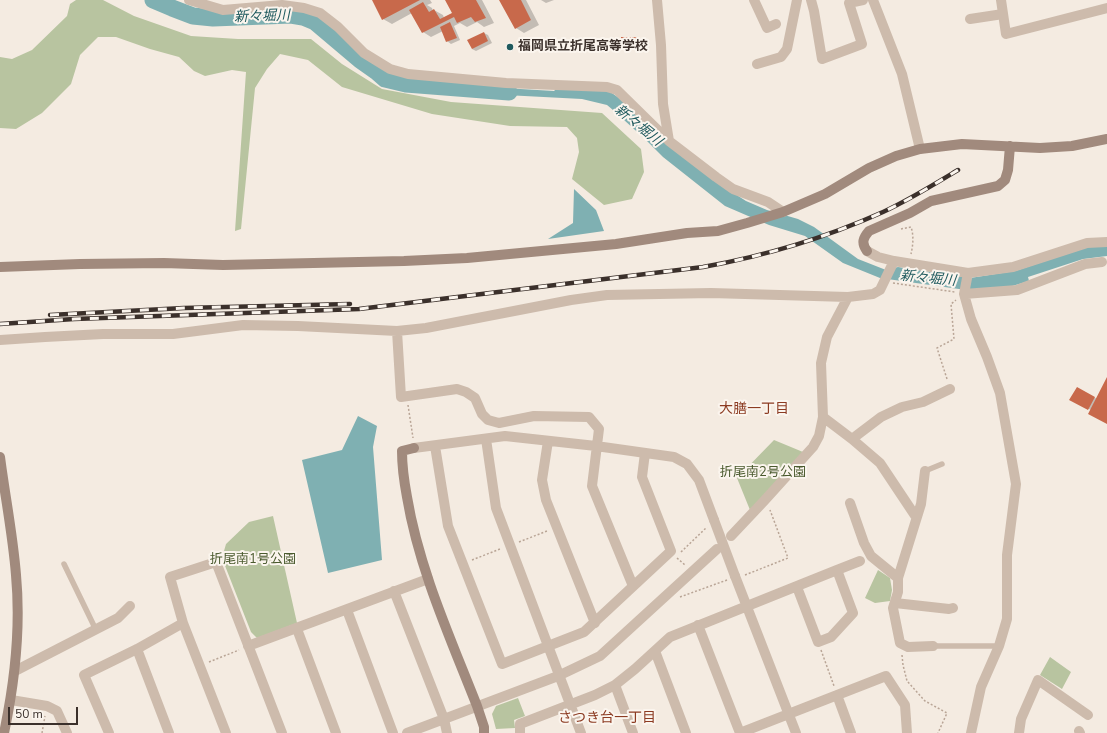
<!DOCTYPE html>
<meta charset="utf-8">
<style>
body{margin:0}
#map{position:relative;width:1107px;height:733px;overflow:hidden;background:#f4ebe1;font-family:"Nunito Sans",sans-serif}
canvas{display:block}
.scale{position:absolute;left:8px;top:707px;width:70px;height:18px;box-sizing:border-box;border:2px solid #3b302b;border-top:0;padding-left:5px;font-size:12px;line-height:14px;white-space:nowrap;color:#3b302b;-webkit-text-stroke:3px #fbf5ee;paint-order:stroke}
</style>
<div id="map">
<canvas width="1107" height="733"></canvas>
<div class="scale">50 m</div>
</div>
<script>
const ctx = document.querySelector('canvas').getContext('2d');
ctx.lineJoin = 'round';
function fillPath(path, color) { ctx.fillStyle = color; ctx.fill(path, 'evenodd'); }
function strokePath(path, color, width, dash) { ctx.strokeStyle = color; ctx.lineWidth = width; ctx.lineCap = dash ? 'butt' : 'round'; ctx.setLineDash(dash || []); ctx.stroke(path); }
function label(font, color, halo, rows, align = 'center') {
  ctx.font = font + ' "Nunito Sans","Noto Sans JP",sans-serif'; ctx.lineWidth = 4; ctx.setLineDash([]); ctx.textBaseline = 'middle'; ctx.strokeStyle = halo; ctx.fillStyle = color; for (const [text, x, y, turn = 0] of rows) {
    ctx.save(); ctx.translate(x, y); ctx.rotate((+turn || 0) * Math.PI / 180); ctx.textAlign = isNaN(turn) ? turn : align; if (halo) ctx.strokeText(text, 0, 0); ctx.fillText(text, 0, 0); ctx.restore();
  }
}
const green = new Path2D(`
 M76,0H103L134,16L191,36L238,39H311L342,64L382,89L451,102L602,113L641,149L644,172L632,199L604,205L572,179L579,152L577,138L567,127L510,126L432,114L342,87L308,60L280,54L267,69L255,88L241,229L235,231L246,72L232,70L205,76L194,71L179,57L150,49L116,37H98L80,55L71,84L42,113L16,129L0,128V57L12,59L32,50L67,16L70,4Z
 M774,440L803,452L750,510L737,478Z
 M273,516L297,623L257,638L251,632L222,558L226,544L249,522Z
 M878,570L890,578L892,590L890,601L875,603L865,598Z
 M1050,657L1071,672L1062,689L1040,675Z
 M518,698L525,716L514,720L515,728L496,729L492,714L496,706Z`);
const water = new Path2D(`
 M487,87L554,91L557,88L609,91L619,98L715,181L746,201L767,210L798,219L814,227L858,259L886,270L898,267L970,278L1015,271L1088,247L1107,245V256L1083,259L1028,277L1029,281L1009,287L990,290L959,289L880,278L843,263L805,236L769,225L725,206L663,157L645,139L613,110L607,105L582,99L486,94Z
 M574,189L596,210L604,231L548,239L573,223Z
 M358,416L377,426L373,447L382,560L328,573L302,460L342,450Z`);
const shadow = new Path2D(`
 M373,0H430L432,3L427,5L432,8L433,11L434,10L443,15L444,18L453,13L446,0H482L494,23L484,27L477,22L467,27L460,23L454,26L460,40L451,44L447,41L443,31L431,37L423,32L412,13L392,24L383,19Z
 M500,0H526L539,25L524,33L516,28Z
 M541,0H554L546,3Z
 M484,33L488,35L492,43L476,51L472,49Z
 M1107,379V423L1091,410L1071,400L1077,388L1097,399Z`);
const river = new Path2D(`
 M153,0L172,8L193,16L213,18L291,15L303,17L315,22L360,60L377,72L385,79L406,84L509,92`);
const building = new Path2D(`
 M372,0H420L382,20Z
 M445,0H476L486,18L475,22L471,17L457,23L454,17L422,33L409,10L423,2L429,12L434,9L440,19L452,13Z
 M499,0H521L531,20L515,29Z
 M450,22L457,38L446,42L440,27Z
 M484,32L488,41L472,49L467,40Z
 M621,37H638V43H621Z
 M1107,377V424L1088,414Z
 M1077,387L1095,397L1088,410L1069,400Z`);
const path = new Path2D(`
 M901,229L911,227C914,236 913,245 911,254
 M893,283L955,292
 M947,379L937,348L954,339L951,304L956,300
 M408,405L413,438
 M519,542L547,531
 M681,552L707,527
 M677,558L685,565
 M472,560L500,549
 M745,575L788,558L770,510
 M680,597L727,580
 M821,650L834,686
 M902,655L903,665L907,681L925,701L947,713L938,733
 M209,662L239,650
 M42,733L45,716`);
const lane = new Path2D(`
 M925,471L942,464
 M64,564L96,630
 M933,646H999`);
const street = new Path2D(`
 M189,0L223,10L282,5L304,8L320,13L338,27L364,53L390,69L408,74L506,83L607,87L617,90L669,141L716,177L733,189L768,202L783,212
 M657,0L661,45L663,104L669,141
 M754,0L767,28L776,24
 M811,0L814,11L822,59L862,44L849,3L863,0
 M873,0L902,74L920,149
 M1001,0L1006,34L1107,8
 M970,19L1003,14
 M757,64L781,57L787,49L797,0
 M867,251L878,257L894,261L968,273L1013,267L1087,243L1107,242
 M968,273L964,294L971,319L987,357L1000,393L1016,484L1007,555V619L999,646L981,687L971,733
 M964,294L1017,290L1085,264L1102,262
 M397,331L401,397L457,389L466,392L475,398L482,414L488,420L499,423L534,416L589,417L599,429L592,486L633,586
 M0,340L45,337L103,334H173L243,325L298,326L397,331L426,328L571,300L607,295L711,293L848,297L873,294L880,290L894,261
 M823,417L852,439L880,463L916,517
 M486,439L496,508L581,733
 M852,439L881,417L902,407L923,402L950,389
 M548,441L542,480L546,500L595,623
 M435,446L448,526L502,664L584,632L671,551L642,477L645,453
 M414,448L505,436L596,446L674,457L687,464L699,480L714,520
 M925,471L921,504L898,578V592L893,608L900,643L908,647L933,646
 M850,503L864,543L871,556L898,578
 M731,536L764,501L813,447L819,436L823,417L821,363L827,337L848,297
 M837,570L860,561
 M735,576L796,733
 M394,591L444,719L447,733
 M895,603L949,609L953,608
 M347,610L393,733
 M698,625L740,733
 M297,629L336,733
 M248,646L428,579
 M137,649L169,733
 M655,651L686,733
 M15,671L118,618L130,606
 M615,685L633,733
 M837,695L851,733
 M11,700L47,706L57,711L67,733
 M1079,731L1080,733
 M109,733L84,675L137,649L183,623
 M226,733L183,623L170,577L216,562L282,733
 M407,733L558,676L600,656L717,549
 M520,733V724L595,695L615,685L635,669L670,637L837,570L853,613L831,637L818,642L797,587
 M740,733L886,676L905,705L907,733
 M1019,733L1021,719L1038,680L1088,715`);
const secondary = new Path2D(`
 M867,251C861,243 863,238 869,231L910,213L931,201L998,186L1005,180L1008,170L1010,146
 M0,267L80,264L164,263L223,265L404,261L467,258L616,244L687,233L718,231L747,223L783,212L825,194L869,168L896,156L920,149L962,144L1040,148L1072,146L1107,139
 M414,448L402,451C402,467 404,481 407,497C419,569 450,637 477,706L484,727V733
 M0,457C5,496 13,536 16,575C21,629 15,681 4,733`);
const rail = new Path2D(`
 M50,315L184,308L350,304
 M0,324L74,319L359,309L703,267C765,256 825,238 883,212C909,200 933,185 958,170`);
const streetBridge = new Path2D(`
 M714,520L735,576`);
const markers = [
 [510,47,4,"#1f5a5e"]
];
const poiNames = [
 ["福岡県立折尾高等学校",518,47]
];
const parkNames = [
 ["折尾南2号公園",763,473],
 ["折尾南1号公園",253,560]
];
const waterNames = [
 ["新々堀川",262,17,-2],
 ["新々堀川",638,126,39],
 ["新々堀川",928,279,6]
];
const neighbourhoodNames = [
 ["大膳一丁目",754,410],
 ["さつき台一丁目",607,719]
];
fillPath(green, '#b8c4a0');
fillPath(water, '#7fb0b2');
fillPath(shadow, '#0003');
strokePath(river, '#7fb0b2', 17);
fillPath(building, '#c8694b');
strokePath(path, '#b9a596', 1.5, [2, 2]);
strokePath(lane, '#cdbbac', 5.5);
strokePath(street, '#cdbbac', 10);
strokePath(secondary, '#a18a7d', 10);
strokePath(rail, '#3b302b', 4.5);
strokePath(rail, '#fbf5ee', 3, [9]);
strokePath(streetBridge, '#cdbbac', 10);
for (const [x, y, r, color] of markers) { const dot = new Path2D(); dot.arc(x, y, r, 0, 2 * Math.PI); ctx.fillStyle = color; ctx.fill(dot); strokePath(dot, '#fbf5ee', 1.5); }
label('bold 13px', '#3b302b', '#fbf5ee', poiNames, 'left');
label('13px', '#4a5a2e', '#fbf5ee', parkNames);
label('italic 14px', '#1f5a5e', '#fbf5ee', waterNames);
label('14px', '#8c3b22', '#fbf5ee', neighbourhoodNames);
</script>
